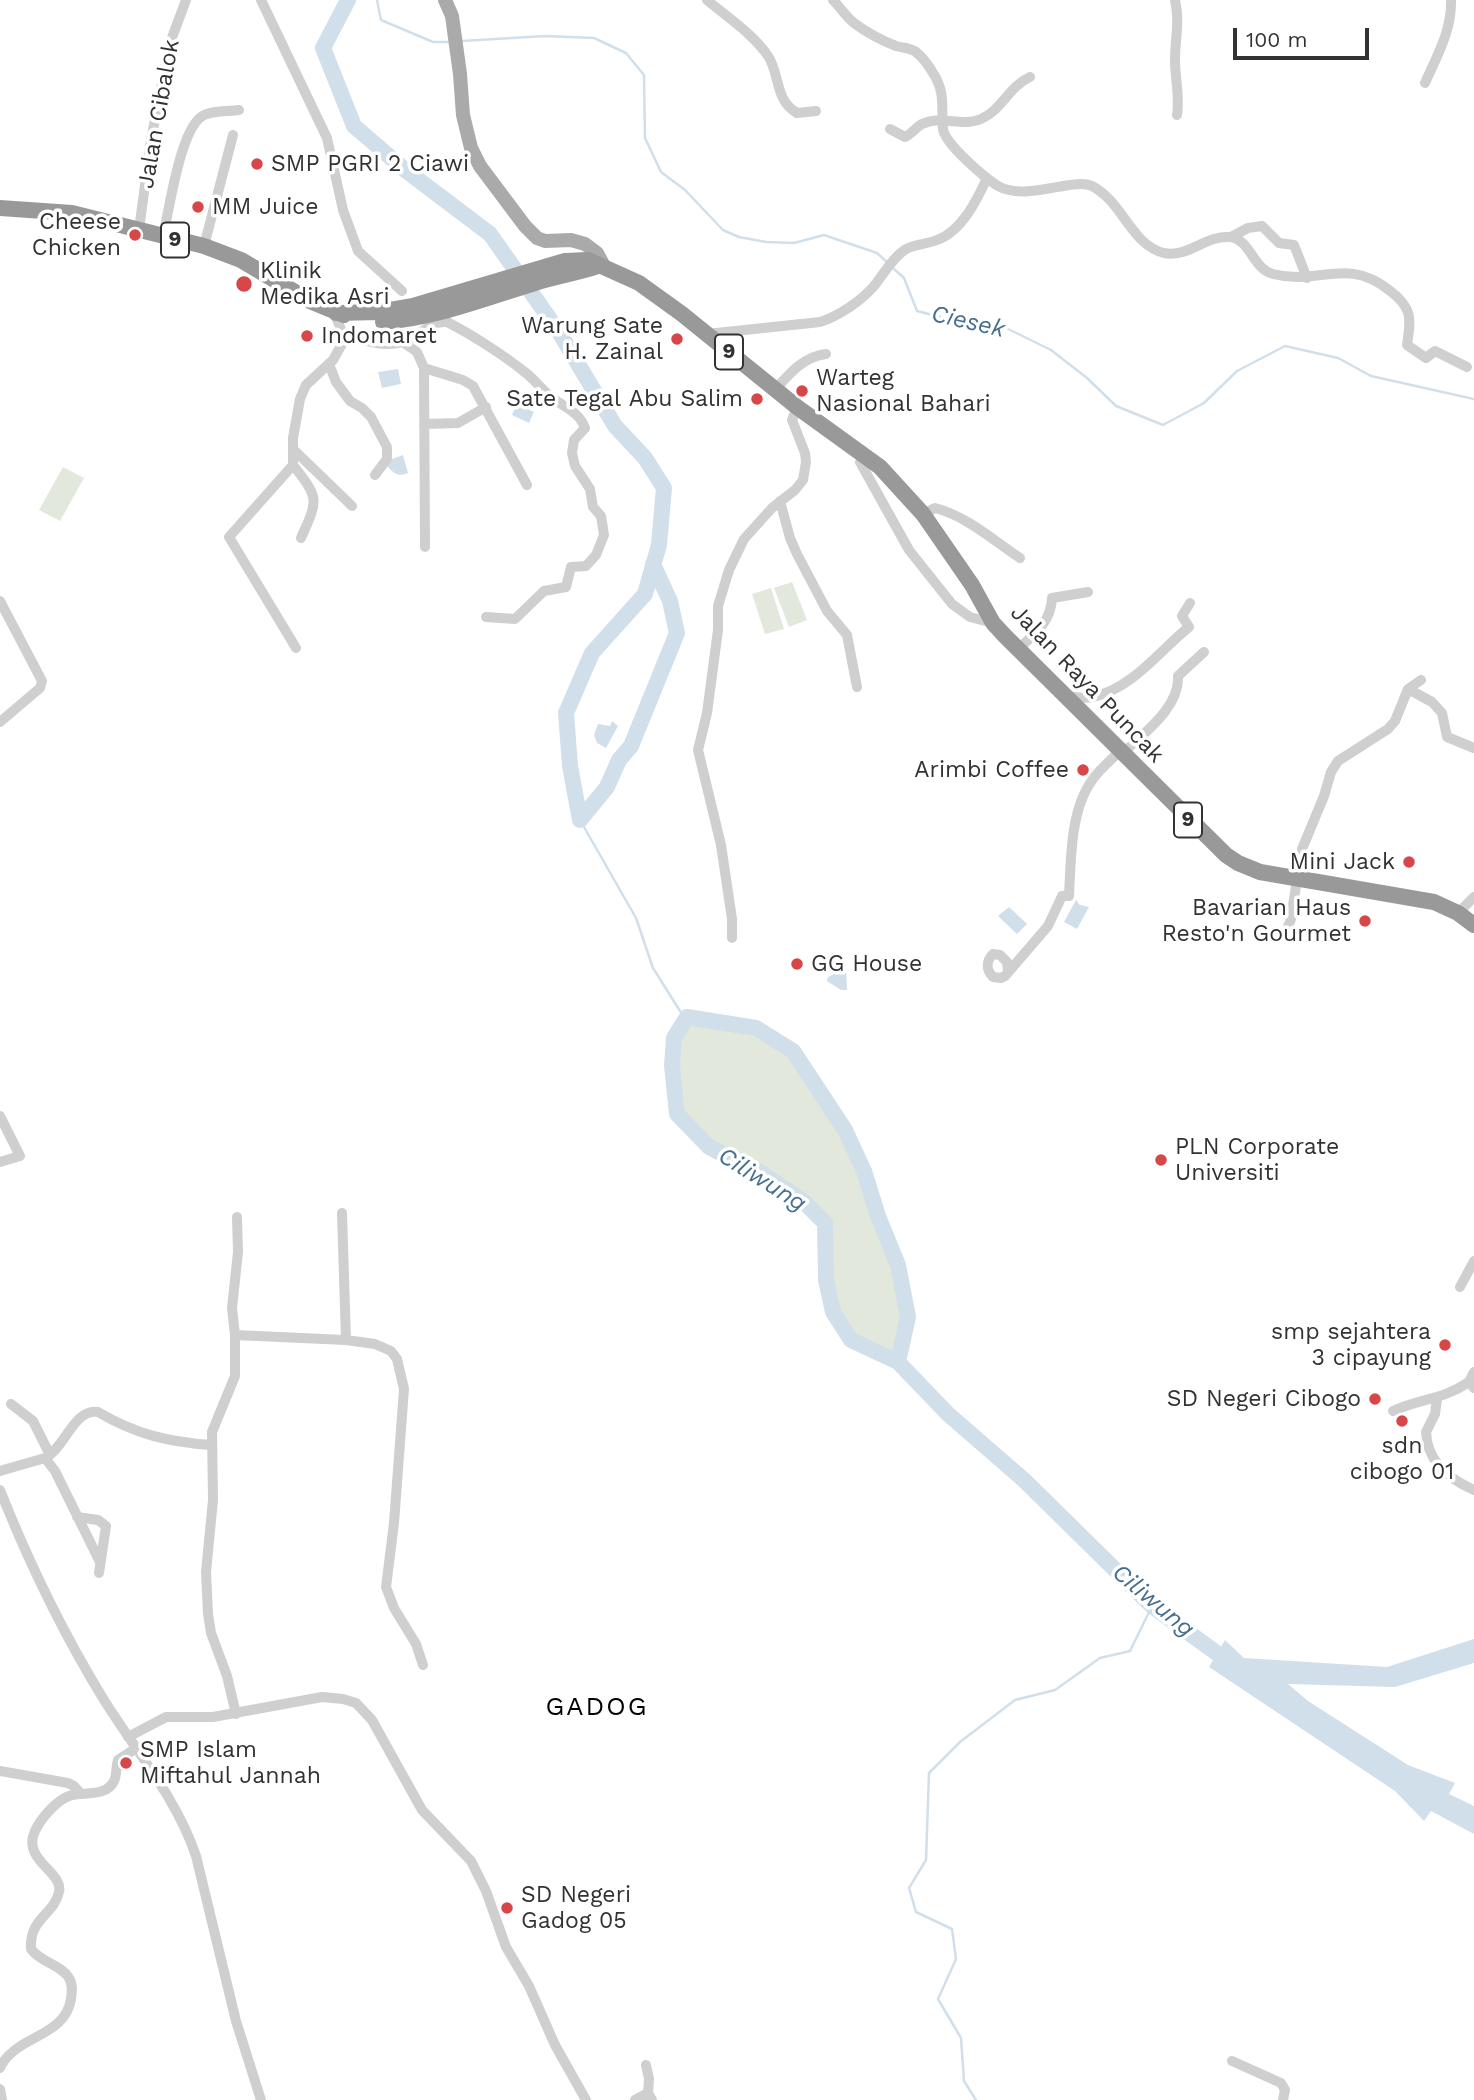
<!DOCTYPE html>
<style>
body{margin:0}
#map{position:relative;width:1474px;height:2100px;overflow:hidden;background:#fff;font-family:"Work Sans",sans-serif}
canvas{display:block}
.scale{position:absolute;left:1233px;top:28px;width:136px;height:32px;box-sizing:border-box;border:4px solid #323232;border-top:0;padding-left:9px;font-size:21px;line-height:24px;white-space:nowrap;color:#323232;-webkit-text-stroke:5px #fff;paint-order:stroke}
</style>
<div id="map">
<canvas width="1474" height="2100"></canvas>
<div class="scale">100 m</div>
</div>
<script>
const ctx = document.querySelector('canvas').getContext('2d');
ctx.lineJoin = 'round';
function fillPath(path, color) { ctx.fillStyle = color; ctx.fill(path, 'evenodd'); }
function strokePath(path, color, width, dash) { ctx.strokeStyle = color; ctx.lineWidth = width; ctx.lineCap = dash ? 'butt' : 'round'; ctx.setLineDash(dash || []); ctx.stroke(path); }
function label(font, color, halo, rows, align = 'center') {
  ctx.font = font + ' "Work Sans",sans-serif'; ctx.lineWidth = 7; ctx.setLineDash([]); ctx.textBaseline = 'middle'; ctx.strokeStyle = halo; ctx.fillStyle = color; for (const [text, x, y, turn = 0] of rows) {
    ctx.save(); ctx.translate(x, y); ctx.rotate((+turn || 0) * Math.PI / 180); ctx.textAlign = isNaN(turn) ? turn : align; if (halo) ctx.strokeText(text, 0, 0); ctx.fillText(text, 0, 0); ctx.restore();
  }
}
const green = new Path2D(`
 M63,467L84,478L60,521L39,510Z
 M792,582L807,620L789,627L774,588Z
 M771,588L784,629L765,634L752,594Z
 M687,1017L756,1028L793,1051L845,1130L864,1171L878,1216L898,1265L908,1317L898,1362C886,1356 858,1347 850,1338C821,1307 827,1262 825,1223L803,1201L760,1173L709,1147L677,1114L672,1065L674,1038Z`);
const water = new Path2D(`
 M398,369L401,384L382,388L378,372Z
 M517,404L534,412L529,423L512,415Z
 M403,455L408,473C399,477 394,474 388,467L389,460Z
 M612,721L618,726L606,748L597,743L594,735L598,724L610,726Z
 M1076,900L1080,905L1089,907L1077,929L1064,922Z
 M1009,907L1027,924L1017,934L998,916Z
 M846,968L847,990H841L827,981L828,977Z
 M1474,1639V1663L1395,1687L1288,1684L1308,1701L1408,1765L1455,1783L1449,1794L1474,1806V1834L1431,1811L1424,1821L1395,1791L1209,1667L1225,1640L1244,1658L1387,1667Z`);
const stream = new Path2D(`
 M377,0L381,20L433,42H452
 M462,41L545,36L594,38L626,53L644,75L645,138L661,172L685,190L723,230L739,237L766,242L794,243L824,235L877,253L888,263
 M893,268L904,278L917,311L948,319L998,324L1051,350L1087,378L1116,406L1163,425L1204,403L1237,371L1285,346L1338,358L1371,376L1474,399
 M580,820L636,918L653,968L680,1011L687,1017
 M976,2100L964,2081L961,2038L938,1999L956,1959L952,1929L916,1912L909,1888L926,1860L929,1773L960,1742L1015,1700L1055,1690L1100,1658L1130,1651L1152,1606`);
const river = new Path2D(`
 M348,0L323,48L354,126L404,169L490,234L559,332L615,426L645,458L664,488L659,545L645,594L592,653L566,713L570,766L580,820
 M580,820L607,787L619,760L631,746L677,633L670,601L653,564
 M898,1362L908,1317L898,1265L878,1216L864,1171L845,1130L793,1051L756,1028L687,1017L674,1038L672,1065L677,1114L709,1147L761,1173L803,1201L825,1223L826,1280L833,1312L851,1340L898,1362L948,1414L1024,1480L1152,1606L1233,1665`);
const minor = new Path2D(`
 M261,0L327,138L343,210L358,251L402,291
 M707,0C727,17 753,34 768,56C780,74 775,101 797,113L816,111
 M833,0C841,8 845,16 854,23C866,32 883,41 896,46C903,48 911,48 916,52C922,57 929,66 933,73C946,93 941,108 943,129C945,144 985,178 998,186C1026,202 1073,177 1092,186C1123,202 1131,245 1164,253C1188,258 1206,235 1230,237C1250,239 1253,269 1273,274C1319,286 1346,256 1389,290C1413,308 1411,318 1407,345L1426,358L1435,351L1467,367
 M1175,0C1180,21 1175,39 1175,60C1175,79 1180,96 1177,115
 M1425,83C1437,56 1452,30 1451,0
 M890,129L905,137C912,134 916,127 922,124C940,115 963,127 981,119C1002,110 1008,87 1030,77
 M139,230L151,140L170,43L186,0
 M163,237C169,210 180,132 201,117C210,110 227,112 239,110
 M1231,237L1248,228L1262,226L1279,243L1294,245L1307,278
 M204,246L233,135
 M342,332C367,343 392,351 417,335C427,328 434,321 447,322C471,334 505,356 526,373C535,380 541,389 550,396C563,407 579,411 585,428L574,440L572,453L575,466L590,489L593,507L601,516L604,535L596,555L586,566L571,567L566,587L544,591L515,619L486,617
 M707,334L820,322C839,316 861,301 874,286C883,275 893,257 906,249C915,244 928,244 937,240C962,231 977,200 987,178
 M401,341L417,352L424,368L425,547
 M329,364L336,382L350,401L362,408L371,417L387,447V459L375,475
 M424,368L463,380L473,386L527,485
 M775,390C790,373 803,357 826,354
 M424,424L458,423L486,407
 M294,450L352,506
 M860,462L909,550L952,604L970,617L993,623
 M293,465C320,499 318,500 301,538
 M780,501L790,538L797,554L827,611L847,635L857,687
 M923,514L935,508C967,516 994,541 1020,558
 M0,601L42,681L40,688L0,722
 M296,648L229,537L293,465V438L300,399L306,385L333,360L342,344V332L334,312
 M1018,649C1035,634 1051,622 1052,598L1088,592
 M1408,689L1432,702L1442,713L1447,737L1474,748
 M1066,696C1075,697 1085,699 1093,697C1133,688 1159,651 1189,627L1182,616L1190,603
 M1122,754C1144,733 1180,707 1178,676L1204,652
 M1296,879L1302,849L1324,796L1331,772L1338,761L1388,729L1395,721L1408,689L1421,680
 M1458,913L1474,897
 M1286,932L1291,919L1297,879
 M732,938V919L721,845L698,750L707,713L718,630V606L729,570L744,539L772,508L795,490L803,480L806,462L805,453L792,420L797,407
 M1008,972L1007,962L1000,955L993,954C986,961 986,970 993,977L1001,978L1005,976L1048,926L1062,896H1069C1071,860 1070,809 1093,779C1100,769 1111,760 1120,751
 M0,1116L20,1156L0,1162
 M342,1213L346,1340
 M1460,1287L1474,1261
 M235,1335L346,1340L375,1344L391,1351L397,1359L404,1389L394,1523L386,1587L394,1608L416,1644L423,1665
 M1474,1372L1469,1382L1474,1388
 M1437,1399L1435,1414L1426,1432C1427,1461 1449,1479 1474,1490
 M11,1404L33,1421L50,1455
 M1393,1411C1422,1398 1442,1400 1469,1382
 M45,1458C65,1448 74,1408 98,1412C135,1434 168,1442 211,1445
 M0,1471L45,1458L55,1471L100,1562
 M0,1490C29,1563 63,1633 104,1700C136,1751 177,1799 196,1856L236,2021L261,2100
 M77,1517L98,1520L106,1526L99,1573
 M236,1714L227,1676L211,1633L208,1614L206,1572L213,1500L212,1432L235,1376V1335L232,1308L238,1252L237,1217
 M128,1737L166,1717H213L322,1697L343,1699L356,1703L372,1720L422,1810L471,1861L486,1891L506,1947L529,1986L555,2045L586,2100
 M0,1771L68,1783L74,1786L81,1794
 M1232,2061L1281,2083L1285,2090L1283,2100
 M646,2065L649,2079L648,2093
 M0,2068C15,2035 65,2038 71,1999C72,1992 73,1984 69,1978C61,1964 41,1963 31,1949C29,1918 54,1915 59,1892C64,1872 21,1860 35,1831C41,1818 56,1801 69,1796C82,1791 106,1798 114,1781C117,1775 116,1766 118,1760L135,1749
 M0,2089L2,2100
 M635,2100L648,2093L652,2100`);
const major = new Path2D(`
 M445,0L452,16L460,74L463,115L471,148L480,166L525,226L537,238L545,241L571,240L585,244L597,253L605,268`);
const highway = new Path2D(`
 M0,208L72,213L204,246L241,260L310,301L344,315
 M336,313L379,312L413,306L565,261L588,260L639,283L682,314L797,407L880,467L923,514L972,585L993,623L1005,636L1226,855L1238,863L1260,872L1434,902L1458,913L1474,925
 M383,322C436,318 485,298 535,283C556,276 578,273 598,266`);
const markers = [
 [257,164,7,"#d7474a"],
 [198,207,7,"#d7474a"],
 [135,235,7,"#d7474a"],
 [244,284,9,"#d7474a"],
 [307,336,7,"#d7474a"],
 [677,339,7,"#d7474a"],
 [802,391,7,"#d7474a"],
 [757,399,7,"#d7474a"],
 [1083,770,7,"#d7474a"],
 [1409,862,7,"#d7474a"],
 [1365,921,7,"#d7474a"],
 [797,964,7,"#d7474a"],
 [1161,1160,7,"#d7474a"],
 [1445,1345,7,"#d7474a"],
 [1375,1399,7,"#d7474a"],
 [1402,1421,7,"#d7474a"],
 [126,1763,7,"#d7474a"],
 [507,1908,7,"#d7474a"]
];
const shields = [
 [175,240,28],
 [729,352,28],
 [1188,820,28]
];
const shieldNames = [
 ["9",175,240],
 ["9",729,352],
 ["9",1188,820]
];
const streetNames = [
 ["Jalan Cibalok",159,114,-80],
 ["Jalan Raya Puncak",1087,684,46]
];
const poiNames = [
 ["SMP PGRI 2 Ciawi",271,164],
 ["MM Juice",212,207],
 ["Cheese",121,222,"right"],
 ["Chicken",121,248,"right"],
 ["Klinik",260,271],
 ["Medika Asri",260,297],
 ["Warung Sate",663,326,"right"],
 ["H. Zainal",663,352,"right"],
 ["Indomaret",321,336],
 ["Warteg",816,378],
 ["Nasional Bahari",816,404],
 ["Sate Tegal Abu Salim",743,399,"right"],
 ["Arimbi Coffee",1069,770,"right"],
 ["Mini Jack",1395,862,"right"],
 ["Bavarian Haus",1351,908,"right"],
 ["Resto'n Gourmet",1351,934,"right"],
 ["GG House",811,964],
 ["PLN Corporate",1175,1147],
 ["Universiti",1175,1173],
 ["smp sejahtera",1431,1332,"right"],
 ["3 cipayung",1431,1358,"right"],
 ["SD Negeri Cibogo",1361,1399,"right"],
 ["sdn",1402,1446,"center"],
 ["cibogo 01",1402,1472,"center"],
 ["SMP Islam",140,1750],
 ["Miftahul Jannah",140,1776],
 ["SD Negeri",521,1895],
 ["Gadog 05",521,1921]
];
const waterNames = [
 ["Ciesek",968,322,13],
 ["Ciliwung",762,1180,32],
 ["Ciliwung",1153,1601,40]
];
const quarterNames = [
 ["GADOG",597,1707]
];
fillPath(green, '#e2e8dc');
fillPath(water, '#d1dfeb');
strokePath(stream, '#d1dfeb', 2.5);
strokePath(river, '#d1dfeb', 16);
strokePath(minor, '#cfcfcf', 10);
strokePath(major, '#aaa', 14);
strokePath(highway, '#999', 16);
for (const [x, y, r, color] of markers) { const dot = new Path2D(); dot.arc(x, y, r, 0, 2 * Math.PI); ctx.fillStyle = color; ctx.fill(dot); strokePath(dot, '#fff', 2.5); }
for (const [x, y, w] of shields) { const box = new Path2D(); box.roundRect(x - w / 2, y - 17.5, w, 35, 5); ctx.fillStyle = '#fff'; ctx.fill(box); strokePath(box, '#323232', 2); }
label('bold 21px', '#323232', null, shieldNames);
label('23px', '#323232', '#fff', streetNames);
label('23px', '#323232', '#fff', poiNames, 'left');
label('italic 24px', '#466f8f', '#fff', waterNames);
ctx.letterSpacing = '2px';
label('26px', '#000', '#fff', quarterNames);
ctx.letterSpacing = '0px';
</script>
